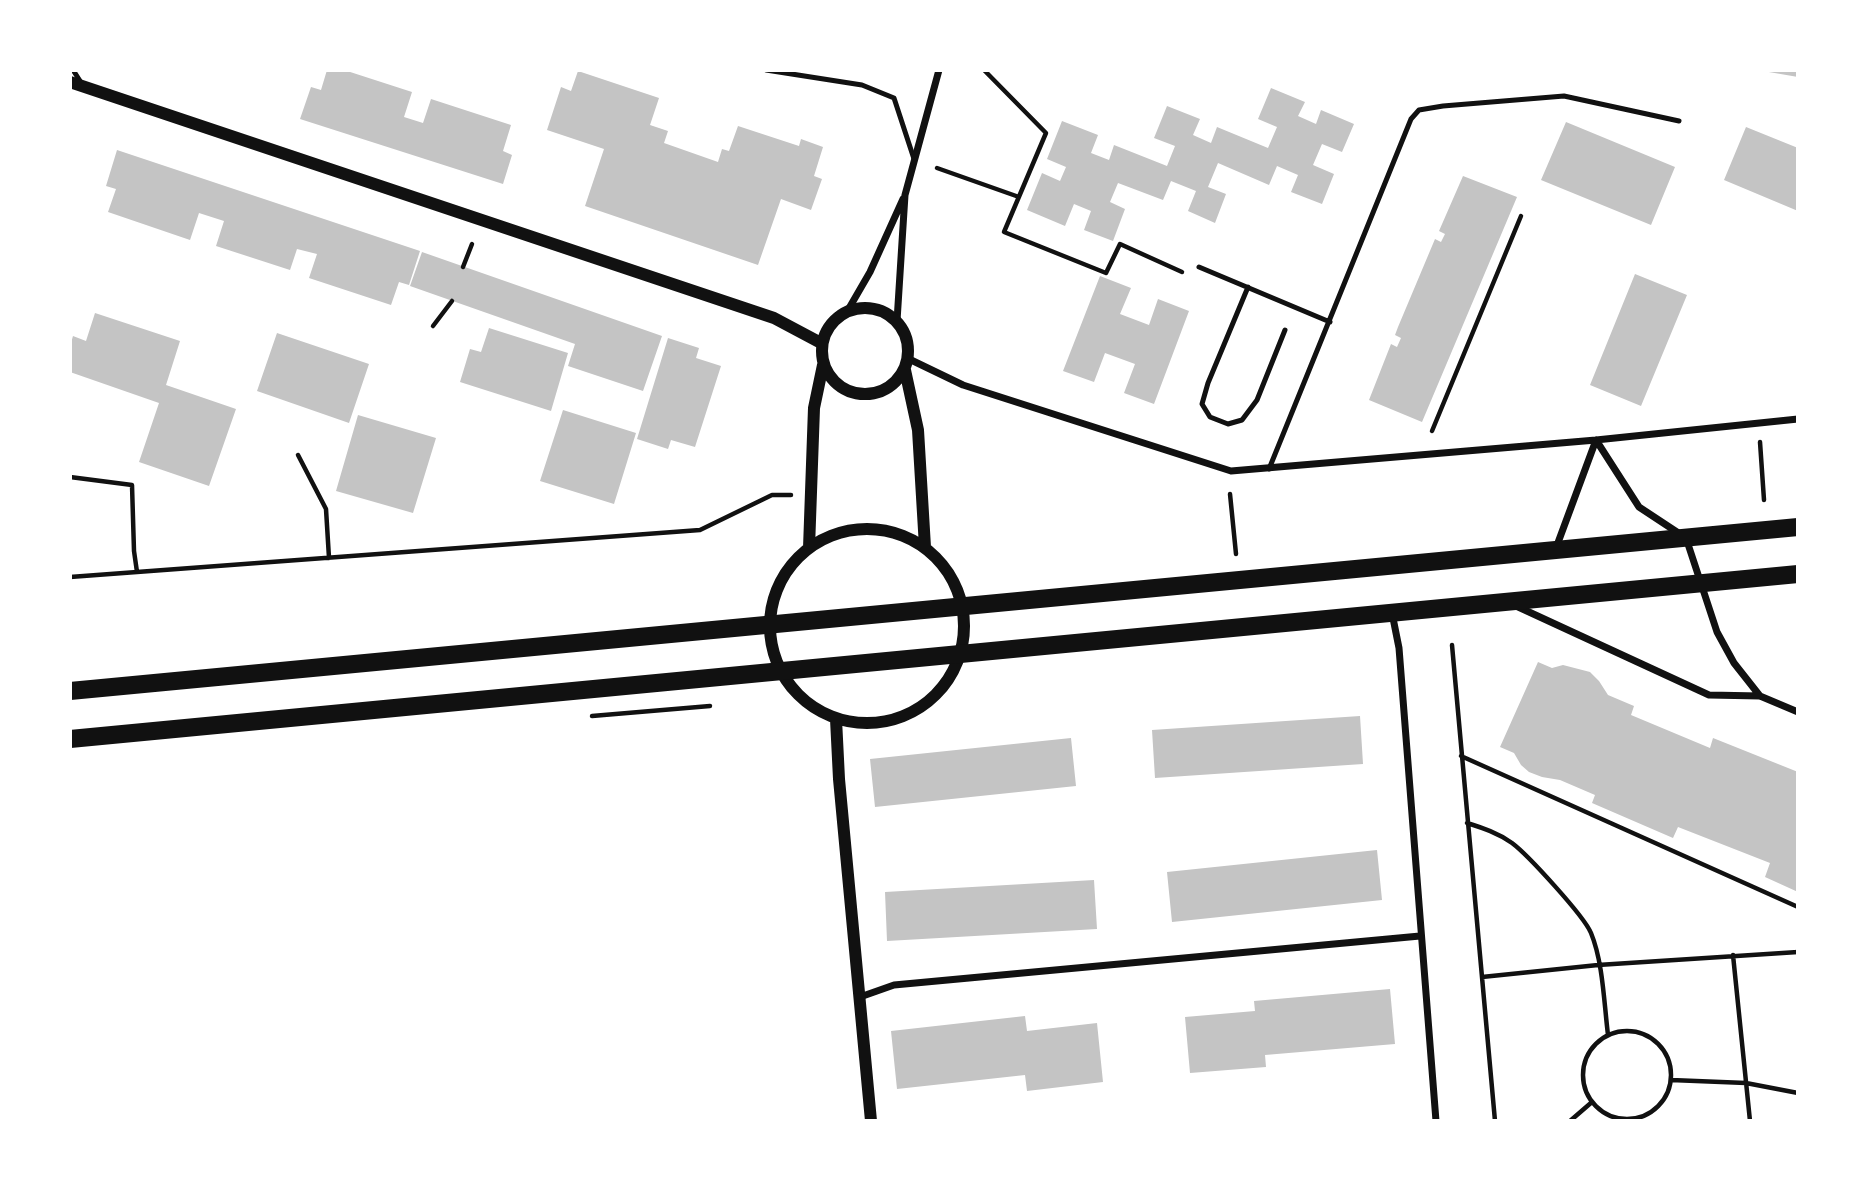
<!DOCTYPE html>
<style>
body{margin:0}
#map{position:relative;width:1868px;height:1191px;overflow:hidden;background:#fff;font-family:"Zilla Slab",serif}
canvas{display:block}
.frame{position:absolute;inset:0;border:72px solid #fff;pointer-events:none}
</style>
<div id="map">
<canvas width="1868" height="1191"></canvas>
<div class="frame"></div>
</div>
<script>
const ctx = document.querySelector('canvas').getContext('2d');
ctx.lineJoin = 'round';
function fillPath(path, color) { ctx.fillStyle = color; ctx.fill(path, 'evenodd'); }
function strokePath(path, color, width, dash) { ctx.strokeStyle = color; ctx.lineWidth = width; ctx.lineCap = dash ? 'butt' : 'round'; ctx.setLineDash(dash || []); ctx.stroke(path); }
const building = new Path2D(`
 M327,70H344L412,92L404,117L423,123L431,99L511,125L503,151L512,155L503,184L300,119L311,87L321,90Z
 M1763,70H1798V77L1763,71Z
 M578,71L659,98L650,125L668,131L664,143L718,162L722,149L729,151L738,126L799,146L801,139L823,147L814,176L822,179L811,210L781,199L758,265L585,206L604,149L547,130L561,87L571,91Z
 M1271,88L1305,102L1298,116L1316,124L1321,110L1354,124L1342,152L1322,144L1313,165L1334,174L1322,204L1291,192L1298,175L1277,166L1269,185L1218,163L1208,187L1226,194L1215,223L1188,211L1196,191L1171,181L1163,200L1118,183L1110,202L1125,209L1113,241L1084,230L1091,211L1074,204L1065,226L1027,210L1042,173L1060,181L1066,167L1047,159L1062,121L1098,135L1091,153L1109,160L1114,145L1167,166L1175,146L1154,138L1167,106L1200,119L1193,135L1211,143L1217,127L1268,148L1277,127L1258,119Z
 M1566,122L1675,167L1651,225L1541,180Z
 M1746,127L1798,148V211L1724,180Z
 M117,150L420,251L409,285L399,282L391,305L309,278L317,254L297,249L290,270L216,246L224,221L199,213L190,240L108,212L116,189L106,186Z
 M1463,176L1517,197L1422,422L1369,400L1391,344L1397,347L1401,338L1395,335L1398,327L1435,239L1441,242L1445,234L1439,231Z
 M422,252L662,336L643,391L568,366L575,344L410,286Z
 M1635,274L1687,295L1641,406L1590,385Z
 M1100,276L1131,288L1120,314L1149,325L1158,299L1189,311L1154,404L1124,393L1135,364L1105,353L1094,382L1063,371Z
 M95,313L180,341L166,385L236,409L209,486L139,462L159,403L70,372V346L73,336L86,341Z
 M489,328L568,353L551,411L460,382L470,349L481,352Z
 M277,333L369,364L349,423L257,391Z
 M668,338L699,348L696,358L721,366L695,447L671,440L668,449L637,439Z
 M563,410L636,433L614,504L540,481Z
 M358,415L436,438L413,513L336,491Z
 M1538,662L1552,668L1563,665L1590,672L1599,681L1608,695L1634,706L1631,715L1710,748L1713,738L1798,772V892L1765,877L1770,863L1678,827L1673,838L1592,803L1595,795L1560,780L1542,777L1529,772L1521,765L1514,753L1500,747Z
 M1360,716L1363,764L1155,778L1152,730Z
 M1071,738L1076,786L875,807L870,759Z
 M1377,850L1382,900L1172,922L1167,872Z
 M1094,880L1097,929L887,941L885,892Z
 M1390,989L1395,1044L1265,1055L1266,1067L1190,1073L1185,1017L1255,1011L1254,1001Z
 M1025,1016L1027,1031L1097,1023L1103,1082L1027,1091L1025,1075L897,1089L891,1031Z`);
const path = new Path2D(`
 M984,70L1046,133L1004,232L1106,273L1120,244L1182,272
 M937,168L1019,197
 M463,267L472,244
 M433,326L452,301
 M1432,431L1521,216
 M1760,442L1764,500
 M298,455L326,509L329,558
 M70,477L132,485L134,551L137,572
 M1230,494L1236,554
 M70,577L700,530L772,495H791
 M1452,645L1495,1121
 M592,716L710,706
 M1461,756L1798,907
 M1467,823C1483,828 1498,833 1512,843C1528,855 1584,916 1591,933C1603,962 1604,1003 1608,1035
 M1733,955L1750,1121
 M1482,977L1598,965L1798,952
 M1583 1075a44 44 0 1 1 88 0a44 44 0 1 1-88 0Z
 M1671,1080L1746,1083L1798,1093
 M1570,1121L1592,1102`);
const service = new Path2D(`
 M73,70L82,84
 M766,70L862,85L894,98L914,159
 M1199,267L1330,322
 M1248,287L1208,383L1202,404L1210,417L1228,424L1242,420L1257,400L1285,330
 M1269,469L1411,119L1419,110L1443,106L1564,96L1679,121`);
const minor = new Path2D(`
 M848,310L870,272L903,199
 M897,321L905,195L939,70
 M909,359L963,385L1231,471L1596,440L1798,419
 M1596,440L1639,507L1686,538L1717,632L1734,663L1760,696
 M1556,548L1596,440
 M1516,606L1709,695L1760,696L1798,712
 M1392,613L1399,648L1436,1121
 M860,997L894,985L1420,936`);
const tertiary = new Path2D(`
 M70,82L774,318L821,343
 M822 351a43 43 0 1 1 86 0a43 43 0 1 1-86 0Z
 M905,370L918,430L925,547
 M770 626a97 97 0 1 1 194 0a97 97 0 1 1-194 0Z
 M809,548L814,408L823,365
 M836,719L839,779L871,1121`);
const primary = new Path2D(`
 M70,691L1798,527
 M70,739L1798,574`);
fillPath(building, '#c4c4c4');
strokePath(path, '#111', 4.5);
strokePath(service, '#111', 5);
strokePath(minor, '#111', 7);
strokePath(tertiary, '#111', 12);
strokePath(primary, '#111', 18);
</script>
